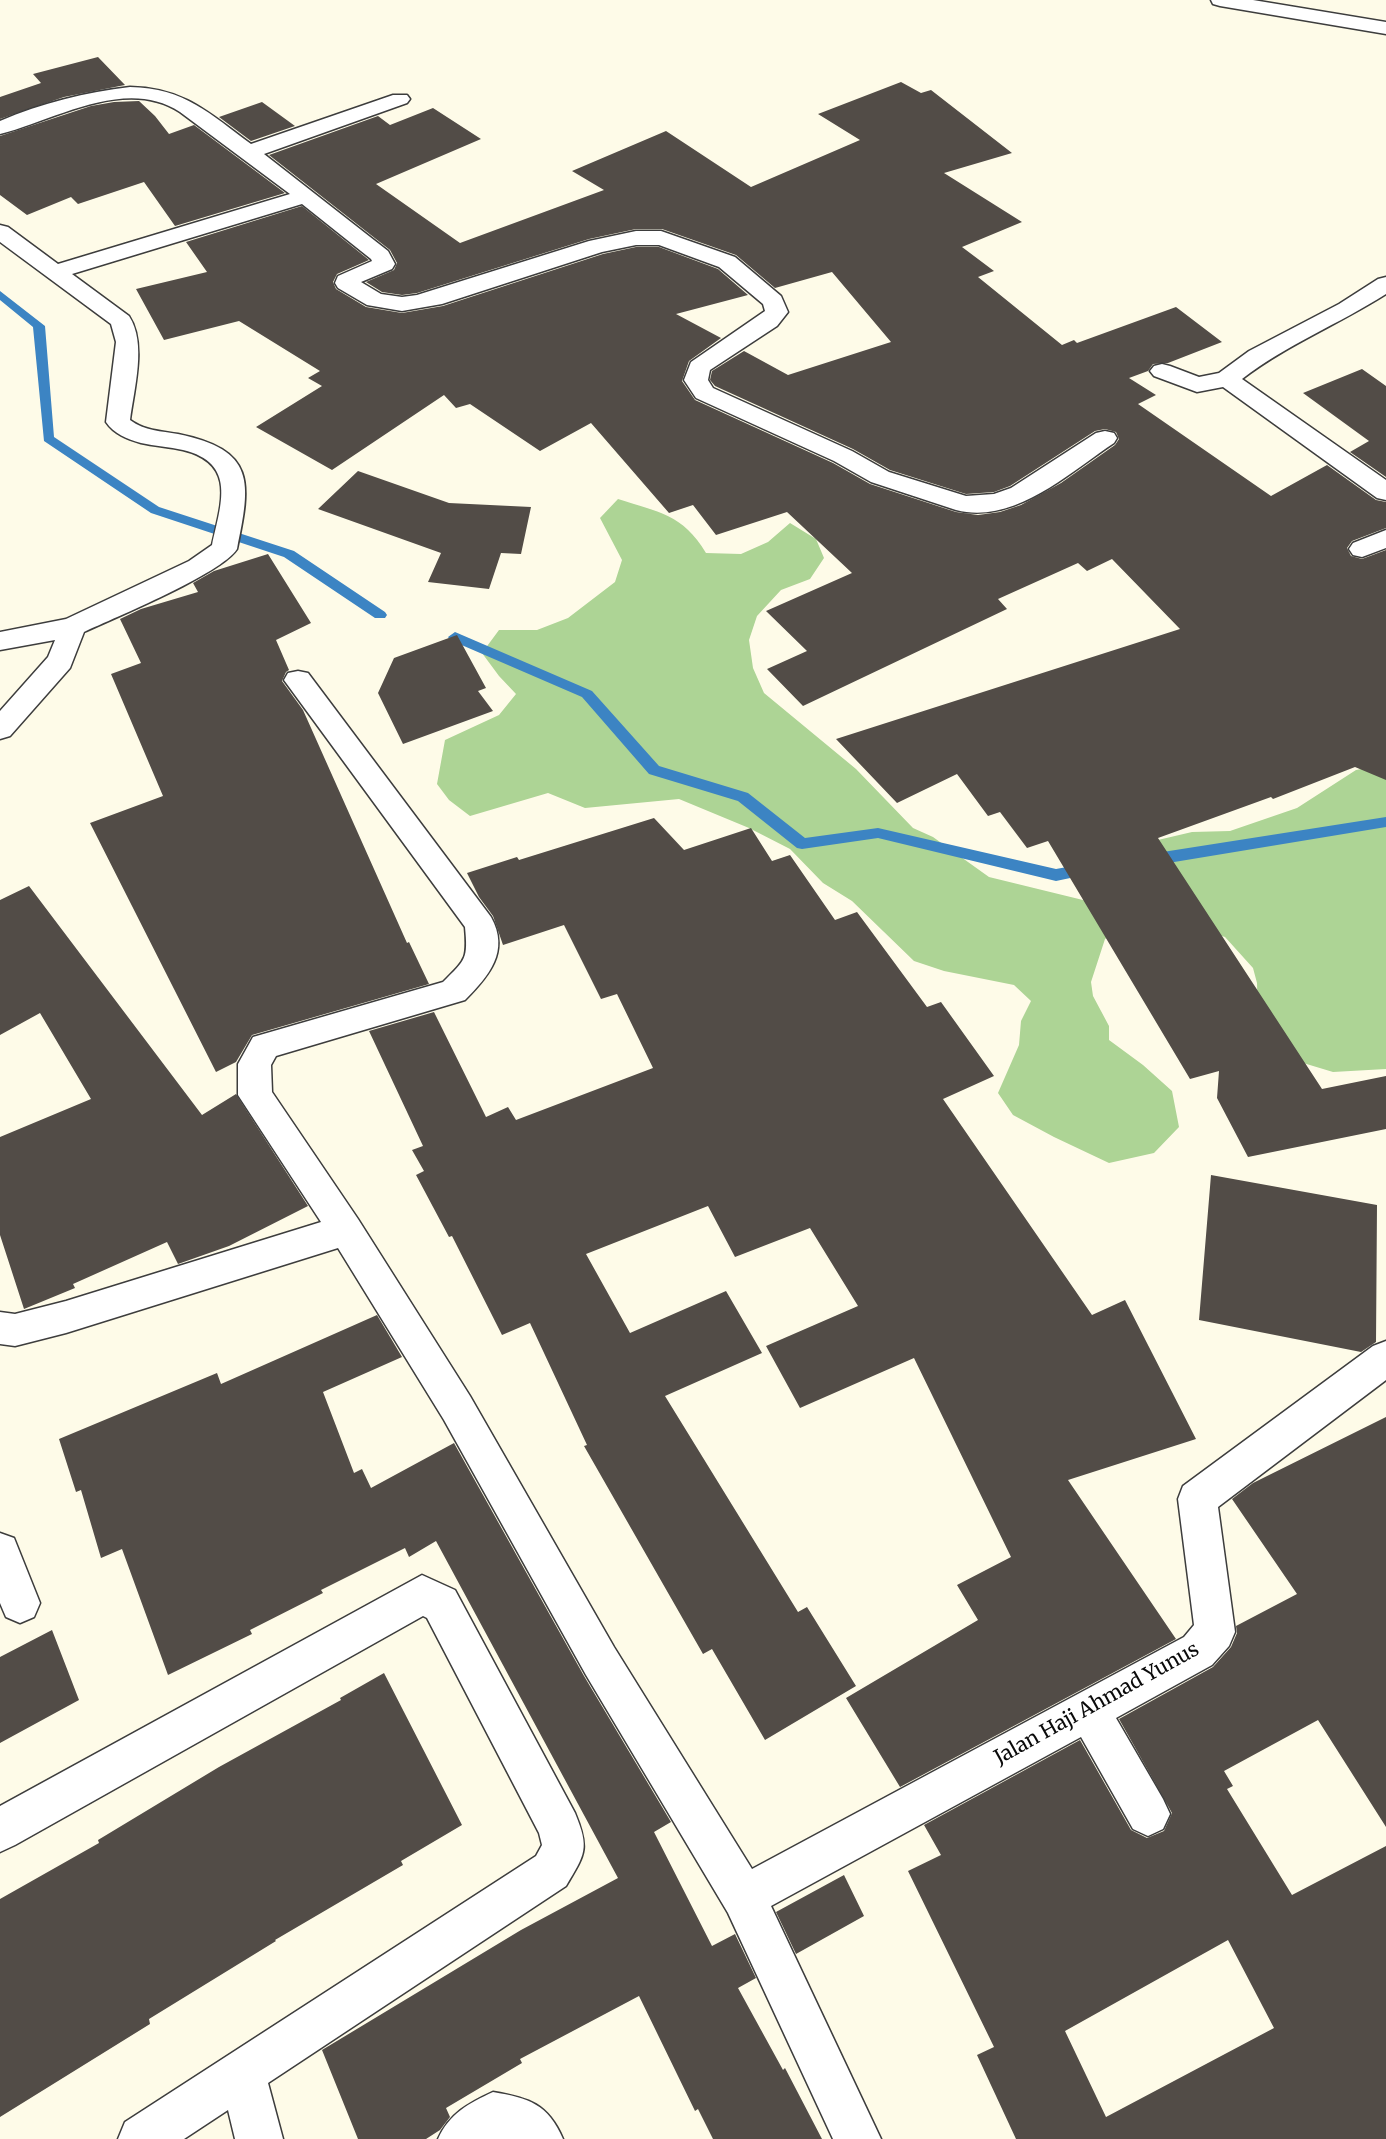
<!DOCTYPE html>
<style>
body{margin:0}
canvas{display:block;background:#fefbe8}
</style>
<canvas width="1386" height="2139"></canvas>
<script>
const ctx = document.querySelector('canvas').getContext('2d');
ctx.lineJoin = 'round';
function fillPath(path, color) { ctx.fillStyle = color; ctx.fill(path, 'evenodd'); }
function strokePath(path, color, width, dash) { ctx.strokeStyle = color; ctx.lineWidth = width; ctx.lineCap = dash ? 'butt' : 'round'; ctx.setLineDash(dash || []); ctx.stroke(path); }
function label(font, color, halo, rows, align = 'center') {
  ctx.font = font + ' Merriweather,serif'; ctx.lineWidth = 6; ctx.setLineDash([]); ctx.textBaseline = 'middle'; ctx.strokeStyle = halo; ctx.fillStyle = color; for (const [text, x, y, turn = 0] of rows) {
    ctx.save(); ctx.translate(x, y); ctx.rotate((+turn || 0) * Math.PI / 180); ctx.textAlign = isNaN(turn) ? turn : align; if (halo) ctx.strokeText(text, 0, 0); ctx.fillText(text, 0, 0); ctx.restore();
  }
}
const forest = new Path2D(`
 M618,499C658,512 683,514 706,553L741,554L768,542L790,523L816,539L824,558L810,579L781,590L757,616L749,640L753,668L764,693L856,769L913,828L933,837L989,877L1087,901L1111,851L1192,832L1230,831L1297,808L1356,770L1378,766L1386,771V1069L1333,1072L1290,1059L1258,1024L1257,983L1253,968L1225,937L1201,929L1135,919L1105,939L1091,982L1093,996L1109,1026V1040L1143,1065L1172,1091L1179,1127L1154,1153L1109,1163L1054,1137L1013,1115L998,1093L1019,1045L1021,1021L1031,1001L1014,985L944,971L914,961L852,901L823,883L790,849L749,828L679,799L585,808L548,793L470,816L449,800L437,784L445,740L499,715L516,694L499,676L482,653L499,630H537L568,618L615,582L622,560L600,518Z`);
const stream = new Path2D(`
 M0,291L45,326L54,437L159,507L294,551L385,612L387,615L385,618H375L284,557L151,513L44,441L33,327L0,300Z
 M455,632L592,691L659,766L748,793L805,838L878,828L1056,869L1089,863L1094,865L1097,869L1094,873L1056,881L878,838L802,849L797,848L738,801L649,774L582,697L450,640L448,637Z
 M1386,817V827L1150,866L1145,864L1142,860L1145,856L1150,854Z`);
const building = new Path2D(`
 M98,57L125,85L64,97L0,119V97L41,83L33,74Z
 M901,82L921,93L931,90L1012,153L944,173L1022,222L962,247L994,271L978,277L1062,345L1074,340L1077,343L1176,307L1222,342L1168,363L1153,364L1148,371L1129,378L1156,395L1138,404L1271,496L1327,465L1376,500L1386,502V528L1352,541L1347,548L1351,556L1362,559L1386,550V780L1355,767L1273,799L1271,797L1158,838L1322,1089L1386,1076V1129L1248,1157L1217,1098L1219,1071L1190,1079L1048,841L1027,848L1000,812L988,816L957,774L897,803L836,739L1180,629L1112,559L1087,571L1078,563L998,599L1007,609L803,706L767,669L807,651L766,611L852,573L787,512L716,535L693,505L669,513L591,423L540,451L470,404L456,408L444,395L332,470L256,427L322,386L308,378L320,371L239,321L164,340L136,289L207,272L186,242L302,206L369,260L337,274L333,282L336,289L366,307L402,313L443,306L603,254L636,247H659L718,269L748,295L676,314L721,338L689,361L682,381L695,400L833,463L870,484L956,512L978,515L1000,512L1021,505L1061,483L1115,445L1119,439L1116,432L1105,429L1095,431L1010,486L994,492L966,494L890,470L853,449L715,386L710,380L712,371L744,351L788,375L891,342L832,272L775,288L736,255L662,229H636L589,239L417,293L402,295L382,292L366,282L394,270L397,263L390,250L269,155L378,116L390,125L433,108L481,139L376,184L460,243L604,190L572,171L666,131L751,187L860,140L818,114Z
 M139,101L155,116L169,134L194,125L285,193L175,226L144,182L78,204L71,197L27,215L0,195V136L91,106L114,102Z
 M262,102L295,126L251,141L219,117Z
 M1362,369L1386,386V477L1350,452L1369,441L1303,393Z
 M358,471L449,503L531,507L521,554L501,553L489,589L428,582L441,553L318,509Z
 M268,554L311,623L276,640L289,670L286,672L282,681L303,710L407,943L409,942L429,984L252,1035L236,1062L216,1072L90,823L163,796L111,674L141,663L120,619L141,609L198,592L193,583L214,571Z
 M457,635L486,688L478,691L493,711L403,744L378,693L394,658Z
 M654,818L684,850L751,828L772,861L790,855L835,920L857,912L927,1007L941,1002L994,1076L943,1099L1092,1315L1125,1300L1196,1439L1068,1480L1176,1639L900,1787L846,1698L978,1620L957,1585L1011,1557L914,1358L800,1408L766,1346L858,1306L810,1228L735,1257L708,1206L586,1254L630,1333L726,1291L762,1353L665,1396L798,1612L807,1607L856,1686L765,1740L712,1649L703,1654L584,1446L587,1445L530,1323L502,1335L452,1236L449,1237L416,1175L424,1171L412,1150L423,1146L369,1031L434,1012L486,1117L508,1107L516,1120L653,1068L617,994L601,999L564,925L503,945L493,916L479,897L467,873L517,857L519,860Z
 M29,886L202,1115L236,1094L308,1206L229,1246L178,1264L167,1242L73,1284L75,1288L24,1309L0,1235V1137L91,1099L40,1013L0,1035V900Z
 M1211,1175L1377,1205L1376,1342L1361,1352L1199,1320Z
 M377,1315L402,1357L323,1392L354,1473L362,1469L371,1488L454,1443L584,1676L671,1822L654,1832L712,1946L735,1934L756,1978L738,1988L783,2070L785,2068L822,2139H713L698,2109L695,2111L639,1996L520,2059L522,2063L446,2108L450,2117L440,2130L426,2139H358L322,2050L521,1930L618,1878L436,1541L409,1557L405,1548L321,1590L323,1593L250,1630L252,1634L168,1675L122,1549L101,1558L81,1490L76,1492L59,1439L217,1373L221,1384Z
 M1386,1417V1827L1318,1720L1224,1771L1233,1786L1227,1789L1292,1895L1386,1846V2139H1016L977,2055L994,2047L908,1871L941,1855L924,1825L1080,1740L1131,1830L1147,1838L1164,1831L1172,1813L1119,1719L1213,1667L1231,1647L1237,1633L1236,1626L1297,1594L1232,1499L1253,1483ZM1228,1940L1274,2028L1106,2117L1065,2031Z
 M52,1630L79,1700L0,1743V1657Z
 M384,1673L462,1825L401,1861L403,1865L275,1940L276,1941L149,2019L150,2024L0,2117V1899L99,1843L98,1840L219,1767L341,1700L340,1698Z
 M844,1875L864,1916L796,1954L776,1912Z`);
const minor = new Path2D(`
 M1211,0H1253L1386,22V34L1220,6L1213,4Z
 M130,87C185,88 210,114 251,144L393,95H407L410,99L407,103L264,154L388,251L395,264L392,269L361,282L381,294L402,297L417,295L589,241L636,231H661L735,257L781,296L788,312L777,326L710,370L708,380L713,388L852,451L889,472L966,496L994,494L1011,488L1096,433L1105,431L1114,433L1117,438L1114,443C1069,473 1014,525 956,510L871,482L834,461L696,398L684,380L691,362L765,311L763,304L719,267L659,245H636L602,252L442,304L402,311L367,305L338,288L335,283L338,276L372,261L371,259L302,204L72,274L129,316C147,343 134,389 130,420C145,431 161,431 178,434C256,450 251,482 237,549C221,574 116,617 84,632L70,668L10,736L0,739V711L48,657L55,640L0,650V632L66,619L189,561L212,545C221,504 237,463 183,450C169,447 155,446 141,443C127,439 114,434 106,422L116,342L111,324L0,242V225L8,227L58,264L290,194L180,112C126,76 55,120 0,134V121C42,103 86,92 130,87Z
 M1386,277V294C1339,324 1286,345 1242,379L1386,480V500L1377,498L1223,387L1197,392L1154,376L1150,371L1154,366L1162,364L1170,366L1199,377L1219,373L1249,351L1339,304L1378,279Z
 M1386,530V548L1362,557L1353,555L1349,549L1353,543Z
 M298,671L308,673L491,917C510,951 489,976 465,1000L276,1056L271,1065L272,1092L358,1219L470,1396L614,1647L752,1869L1184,1637L1194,1625L1178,1499L1183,1486L1373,1346L1386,1341V1380L1218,1507L1235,1632L1229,1646L1212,1665L1116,1718L1163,1799L1170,1814L1163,1829L1148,1836L1133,1829L1081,1737L771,1906L881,2139H833L728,1913L586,1675L444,1420L338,1248L66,1333L15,1346L0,1344V1312L15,1314L66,1301L321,1222L238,1095V1064L253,1037L443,982C466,959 468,959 465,927L284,680L288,673Z
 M0,1533L14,1538L40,1603L34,1617L20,1623L6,1617L0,1603Z
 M422,1575L455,1590L575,1813C590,1849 585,1854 566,1886L268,2083L283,2139H235L228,2110L184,2139H118L125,2122L536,1856L542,1845L539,1833L427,1618L423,1616L15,1845L0,1852V1806Z
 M493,2092C529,2098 548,2104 563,2139H438C449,2114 469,2103 493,2092Z`);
const nearStreetnames = [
 ["Jalan Haji Ahmad Yunus",1097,1704,-29]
];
fillPath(forest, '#add495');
fillPath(stream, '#3c84c3');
fillPath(building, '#524c47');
strokePath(minor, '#3d3d3d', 3);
fillPath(minor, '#fff');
label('20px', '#0a0a0a', '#fff', nearStreetnames);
</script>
